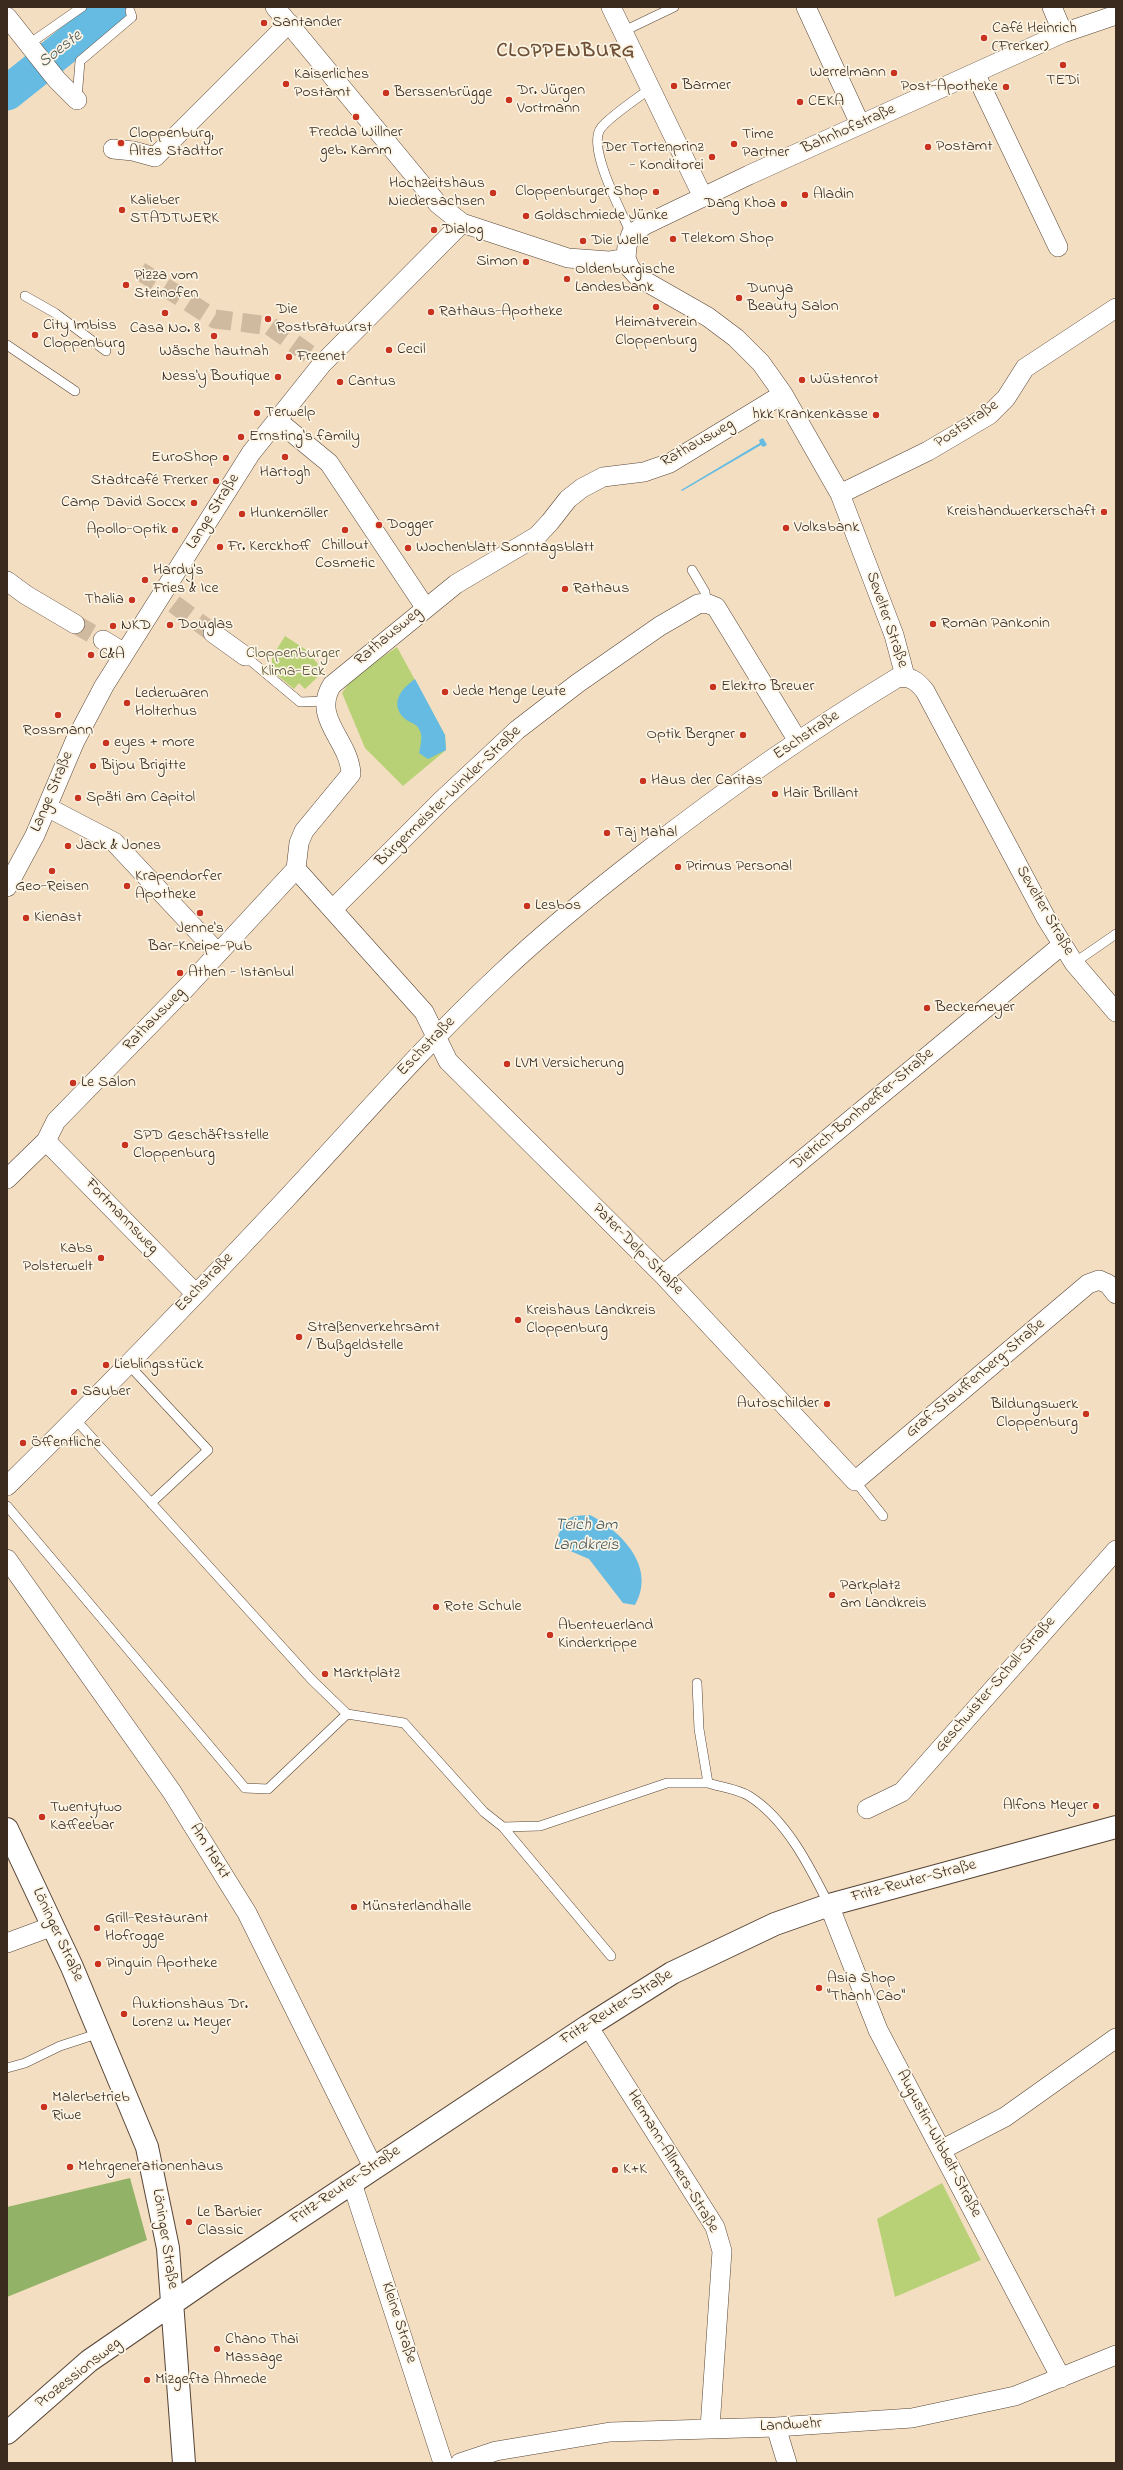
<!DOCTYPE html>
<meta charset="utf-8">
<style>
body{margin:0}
#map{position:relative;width:1123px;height:2470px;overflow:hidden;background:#f4dec1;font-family:"Indie Flower",sans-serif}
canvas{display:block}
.frame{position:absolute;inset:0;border:8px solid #3b2a1e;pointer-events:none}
</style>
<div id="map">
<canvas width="1123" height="2470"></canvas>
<div class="frame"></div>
</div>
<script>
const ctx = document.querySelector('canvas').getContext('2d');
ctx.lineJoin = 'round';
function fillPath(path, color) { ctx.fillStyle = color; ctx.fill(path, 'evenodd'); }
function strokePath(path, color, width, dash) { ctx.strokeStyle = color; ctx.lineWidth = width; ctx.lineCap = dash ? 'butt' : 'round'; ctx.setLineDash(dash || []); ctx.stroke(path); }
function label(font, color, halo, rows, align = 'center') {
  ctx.font = font + ' "Indie Flower",sans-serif'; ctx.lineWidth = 3.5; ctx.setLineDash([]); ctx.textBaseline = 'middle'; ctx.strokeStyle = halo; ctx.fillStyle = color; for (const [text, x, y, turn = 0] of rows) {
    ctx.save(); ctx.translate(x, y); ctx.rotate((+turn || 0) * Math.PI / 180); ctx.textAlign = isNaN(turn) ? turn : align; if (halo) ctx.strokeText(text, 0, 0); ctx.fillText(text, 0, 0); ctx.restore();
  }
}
const green = new Path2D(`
 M285,636L305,649L324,671L305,689L299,683L294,689L272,671V657Z
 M397,647L445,735L446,750L403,786L365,748L342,693L353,677Z
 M942,2183L981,2260L895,2297L877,2219Z`);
const forest = new Path2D(`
 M130,2178L147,2240L7,2297V2207Z`);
const water = new Path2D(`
 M763,438L767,445L763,447L761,445L682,491L681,490L760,443L759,440Z
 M415,679L445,735L446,750L428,759L419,753C420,747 423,737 420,731C416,722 411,724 404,718C389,703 402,688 415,679Z
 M590,1515C621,1531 657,1567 635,1605L623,1603L589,1559L561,1547L556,1541L564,1521L574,1516Z`);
const river = new Path2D(`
 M7,93L115,7`);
const streetTunnel = new Path2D(`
 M140,271L215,319L270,326L309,354
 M174,604L213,633
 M75,624L103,640`);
const lane = new Path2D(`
 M624,31L674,7
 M29,44L82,7
 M77,99L80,61L132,17L130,11
 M631,234C623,214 586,147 601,128C609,117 639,97 651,88
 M25,296L55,313L106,351
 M7,345L75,391
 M692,570L705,592L706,603
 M245,656L300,702L325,701
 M1074,963L1116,934
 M128,1364L208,1450L151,1503
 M75,1419L311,1679L347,1714L404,1723L484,1812L503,1827L540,1826L667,1783H708
 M855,1481L883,1516
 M7,1506L245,1788L268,1789L347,1714
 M697,1683L699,1729L708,1783C720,1787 738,1789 749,1796C786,1819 810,1867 829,1905
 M503,1827L611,1956
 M7,2068L25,2063L60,2046L100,2033`);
const street = new Path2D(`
 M275,7L438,204L462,223L568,258L609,261L626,258
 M611,7L703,197
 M806,7L860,124
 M1052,7L1063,33
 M7,17L57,80L77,100
 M975,73L1058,247
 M113,149L133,151L155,157L289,23
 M278,421L329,463L425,607
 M840,494L928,451L989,415L1006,398L1025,368L1116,308
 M7,581L26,595L75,624
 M213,633L245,656
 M103,640L123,652
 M905,676L894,635L840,494L804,431L783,394L761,363L736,338L708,317L638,277L630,268L626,258L627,246L631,234L645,225L749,175L1063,33L1116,15
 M47,807L114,842L218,953
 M296,869L424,1012L448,1061L663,1275L855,1481L1088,1284L1099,1280L1108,1284L1116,1294
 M7,887L35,835L75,741L104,686L251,453L322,364L462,223
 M334,908L442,800L517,730L578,683L660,626L698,604L706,603L716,607L798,741
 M46,1141L195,1293
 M7,1179L46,1141L56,1121L185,989L296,869L299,843L304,831L351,774C350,741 311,718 332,685L456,584L537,536L550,522L568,499L582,488L603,477L644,472L670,463L783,394
 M663,1275L1062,945
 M7,1486C102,1393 195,1296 286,1199C356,1124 424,1045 499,975C544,932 594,892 643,854C724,791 809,731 897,678C911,676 917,681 925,691L1046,918L1074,963L1116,1012
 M7,1559L172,1792L247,1913L373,2167
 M867,1809L902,1792L1116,1550
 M829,1905L878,2030L1061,2378
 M7,1943L53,1926
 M588,2026L715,2227L722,2251L710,2428
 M941,2150L1005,2117L1116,2038
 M352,2183L443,2463
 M776,2427L787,2463
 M460,2463L496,2451L610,2432L776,2427L912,2418L1015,2396L1116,2355`);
const secondary = new Path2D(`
 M7,1829L72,1967L147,2147L168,2248L184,2463
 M7,2433L89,2361L221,2270L588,2026L672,1973L775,1924L829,1905L1116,1827`);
const markers = [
 [264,23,4,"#c8321e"],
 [984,38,4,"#c8321e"],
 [1063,65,4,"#c8321e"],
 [894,73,4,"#c8321e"],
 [286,84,4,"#c8321e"],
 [674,86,4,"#c8321e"],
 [1006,87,4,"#c8321e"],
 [386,93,4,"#c8321e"],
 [509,100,4,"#c8321e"],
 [800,102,4,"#c8321e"],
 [356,117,4,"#c8321e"],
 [121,143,4,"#c8321e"],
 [734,144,4,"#c8321e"],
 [928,147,4,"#c8321e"],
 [712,157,4,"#c8321e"],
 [656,192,4,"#c8321e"],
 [493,193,4,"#c8321e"],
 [805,195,4,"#c8321e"],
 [784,204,4,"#c8321e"],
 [122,210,4,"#c8321e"],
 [526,216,4,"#c8321e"],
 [434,230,4,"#c8321e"],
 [673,239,4,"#c8321e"],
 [583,241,4,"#c8321e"],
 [526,262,4,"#c8321e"],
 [567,279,4,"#c8321e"],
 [126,285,4,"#c8321e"],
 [739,298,4,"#c8321e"],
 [656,307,4,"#c8321e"],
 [431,312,4,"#c8321e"],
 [165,313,4,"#c8321e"],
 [268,319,4,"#c8321e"],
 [35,335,4,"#c8321e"],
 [214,336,4,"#c8321e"],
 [389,350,4,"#c8321e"],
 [289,357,4,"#c8321e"],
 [278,377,4,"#c8321e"],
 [802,380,4,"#c8321e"],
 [340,382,4,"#c8321e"],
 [257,413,4,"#c8321e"],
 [876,415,4,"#c8321e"],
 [241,437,4,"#c8321e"],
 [285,457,4,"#c8321e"],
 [226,458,4,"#c8321e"],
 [216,481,4,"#c8321e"],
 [194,503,4,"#c8321e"],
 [1104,512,4,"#c8321e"],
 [242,514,4,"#c8321e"],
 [379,525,4,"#c8321e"],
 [786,528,4,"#c8321e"],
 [175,530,4,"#c8321e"],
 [345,530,4,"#c8321e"],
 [220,547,4,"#c8321e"],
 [408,548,4,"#c8321e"],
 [145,580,4,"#c8321e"],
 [565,589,4,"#c8321e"],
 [132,600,4,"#c8321e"],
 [933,624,4,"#c8321e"],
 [170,625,4,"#c8321e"],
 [113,626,4,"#c8321e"],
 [91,655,4,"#c8321e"],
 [713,687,4,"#c8321e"],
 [445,692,4,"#c8321e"],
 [127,703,4,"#c8321e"],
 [58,715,4,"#c8321e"],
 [743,735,4,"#c8321e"],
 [106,743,4,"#c8321e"],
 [93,766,4,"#c8321e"],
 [643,781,4,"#c8321e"],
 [775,794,4,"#c8321e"],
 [78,798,4,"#c8321e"],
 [607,833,4,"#c8321e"],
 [68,846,4,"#c8321e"],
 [678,867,4,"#c8321e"],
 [52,871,4,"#c8321e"],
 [127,886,4,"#c8321e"],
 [527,906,4,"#c8321e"],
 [200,913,4,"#c8321e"],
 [26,918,4,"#c8321e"],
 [180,973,4,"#c8321e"],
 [927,1008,4,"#c8321e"],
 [507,1064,4,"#c8321e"],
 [73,1083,4,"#c8321e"],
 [125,1145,4,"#c8321e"],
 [101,1258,4,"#c8321e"],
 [518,1320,4,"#c8321e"],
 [299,1337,4,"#c8321e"],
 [106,1365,4,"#c8321e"],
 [74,1392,4,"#c8321e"],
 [827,1404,4,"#c8321e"],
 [1086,1414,4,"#c8321e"],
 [23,1443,4,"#c8321e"],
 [832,1595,4,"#c8321e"],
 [436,1607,4,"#c8321e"],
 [550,1635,4,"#c8321e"],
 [325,1674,4,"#c8321e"],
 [1096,1806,4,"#c8321e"],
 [42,1817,4,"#c8321e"],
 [354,1907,4,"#c8321e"],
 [97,1928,4,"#c8321e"],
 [98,1964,4,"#c8321e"],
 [819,1988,4,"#c8321e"],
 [124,2014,4,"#c8321e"],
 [44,2107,4,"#c8321e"],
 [70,2167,4,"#c8321e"],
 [615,2170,4,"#c8321e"],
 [189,2222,4,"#c8321e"],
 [217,2349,4,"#c8321e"],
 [147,2380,4,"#c8321e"]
];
const poiNames = [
 ["Santander",272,23],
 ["Café Heinrich",992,29],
 ["(Frerker)",992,47],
 ["Werrelmann",886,73,"right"],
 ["Kaiserliches",294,75],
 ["Postamt",294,93],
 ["TEDi",1063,81,"center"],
 ["Barmer",682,86],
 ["Post-Apotheke",998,87,"right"],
 ["Dr. Jürgen",517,91],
 ["Vortmann",517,109],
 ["Berssenbrügge",394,93],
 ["CEKA",808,102],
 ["Fredda Willner",356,133,"center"],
 ["geb. Kamm",356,151,"center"],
 ["Cloppenburg,",129,134],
 ["Altes Stadttor",129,152],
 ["Time",742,135],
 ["Partner",742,153],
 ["Postamt",936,147],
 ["Der Tortenprinz",704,148,"right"],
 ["- Konditorei",704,166,"right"],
 ["Hochzeitshaus",485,184,"right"],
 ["Niedersachsen",485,202,"right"],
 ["Cloppenburger Shop",648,192,"right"],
 ["Aladin",813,195],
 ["Kalieber",130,201],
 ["STADTWERK",130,219],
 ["Dang Khoa",776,204,"right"],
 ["Goldschmiede Jünke",534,216],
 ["Dialog",442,230],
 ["Telekom Shop",681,239],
 ["Die Welle",591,241],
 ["Simon",518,262,"right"],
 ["Oldenburgische",575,270],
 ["Landesbank",575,288],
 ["Pizza vom",134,276],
 ["Steinofen",134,294],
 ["Dunya",747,289],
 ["Beauty Salon",747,307],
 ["Die",276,310],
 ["Rostbratwurst",276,328],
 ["Rathaus-Apotheke",439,312],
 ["Heimatverein",656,323,"center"],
 ["Cloppenburg",656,341,"center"],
 ["City Imbiss",43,326],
 ["Cloppenburg",43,344],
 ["Casa No. 8",165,329,"center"],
 ["Cecil",397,350],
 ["Wäsche hautnah",214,352,"center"],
 ["Freenet",297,357],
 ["Ness'y Boutique",270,377,"right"],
 ["Wüstenrot",810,380],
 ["Cantus",348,382],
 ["Terwelp",265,413],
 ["hkk Krankenkasse",868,415,"right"],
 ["Ernsting's family",249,437],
 ["EuroShop",218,458,"right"],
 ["Hartogh",285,473,"center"],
 ["Stadtcafé Frerker",208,481,"right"],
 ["Camp David Soccx",186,503,"right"],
 ["Kreishandwerkerschaft",1096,512,"right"],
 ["Hunkemöller",250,514],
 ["Dogger",387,525],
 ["Volksbank",794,528],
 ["Apollo-Optik",167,530,"right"],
 ["Chillout",345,546,"center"],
 ["Cosmetic",345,564,"center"],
 ["Fr. Kerckhoff",228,547],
 ["Wochenblatt Sonntagsblatt",416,548],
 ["Hardy's",153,571],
 ["Fries & Ice",153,589],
 ["Rathaus",573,589],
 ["Thalia",124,600,"right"],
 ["Roman Pankonin",941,624],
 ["Douglas",178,625],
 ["NKD",121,626],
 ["C&A",99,655],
 ["Elektro Breuer",721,687],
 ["Jede Menge Leute",453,692],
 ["Lederwaren",135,694],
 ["Holterhus",135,712],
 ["Rossmann",58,731,"center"],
 ["Optik Bergner",735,735,"right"],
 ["eyes + more",114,743],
 ["Bijou Brigitte",101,766],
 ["Haus der Caritas",651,781],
 ["Hair Brillant",783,794],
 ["Späti am Capitol",86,798],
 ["Taj Mahal",615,833],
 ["Jack & Jones",76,846],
 ["Primus Personal",686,867],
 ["Krapendorfer",135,877],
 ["Apotheke",135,895],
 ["Geo-Reisen",52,887,"center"],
 ["Lesbos",535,906],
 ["Kienast",34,918],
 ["Jenne's",200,929,"center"],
 ["Bar-Kneipe-Pub",200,947,"center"],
 ["Athen - Istanbul",188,973],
 ["Beckemeyer",935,1008],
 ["LVM Versicherung",515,1064],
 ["Le Salon",81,1083],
 ["SPD Geschäftsstelle",133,1136],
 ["Cloppenburg",133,1154],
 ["Kabs",93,1249,"right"],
 ["Polsterwelt",93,1267,"right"],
 ["Kreishaus Landkreis",526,1311],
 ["Cloppenburg",526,1329],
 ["Straßenverkehrsamt",307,1328],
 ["/ Bußgeldstelle",307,1346],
 ["Lieblingsstück",114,1365],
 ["Sauber",82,1392],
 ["Autoschilder",819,1404,"right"],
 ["Bildungswerk",1078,1405,"right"],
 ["Cloppenburg",1078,1423,"right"],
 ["Öffentliche",31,1443],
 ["Parkplatz",840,1586],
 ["am Landkreis",840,1604],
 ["Rote Schule",444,1607],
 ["Abenteuerland",558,1626],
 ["Kinderkrippe",558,1644],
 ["Marktplatz",333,1674],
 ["Alfons Meyer",1088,1806,"right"],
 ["Twentytwo",50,1808],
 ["Kaffeebar",50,1826],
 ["Münsterlandhalle",362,1907],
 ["Grill-Restaurant",105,1919],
 ["Hofrogge",105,1937],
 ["Pinguin Apotheke",106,1964],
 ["Asia Shop",827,1979],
 ["\"Thanh Cao\"",827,1997],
 ["Auktionshaus Dr.",132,2005],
 ["Lorenz u. Meyer",132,2023],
 ["Malerbetrieb",52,2098],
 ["Riwe",52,2116],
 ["Mehrgenerationenhaus",78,2167],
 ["K+K",623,2170],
 ["Le Barbier",197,2213],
 ["Classic",197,2231],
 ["Chano Thai",225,2340],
 ["Massage",225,2358],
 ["Mizgefta Ahmede",155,2380]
];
const streetNames = [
 ["Bahnhofstraße",849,130,-24],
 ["Poststraße",967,425,-34],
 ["Rathausweg",698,444,-30],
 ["Lange Straße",214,512,-58],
 ["Sevelter Straße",886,620,71],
 ["Rathausweg",389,637,-40],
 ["Eschstraße",807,736,-34],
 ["Lange Straße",53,792,-67],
 ["Bürgermeister-Winkler-Straße",449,797,-44],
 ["Sevelter Straße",1044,911,60],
 ["Rathausweg",155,1020,-46],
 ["Eschstraße",427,1047,-46],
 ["Dietrich-Bonhoeffer-Straße",863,1110,-40],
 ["Fortmannsweg",121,1217,46],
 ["Pater-Delp-Straße",637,1250,45],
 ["Eschstraße",205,1283,-46],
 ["Graf-Stauffenberg-Straße",976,1379,-40],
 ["Geschwister-Scholl-Straße",996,1685,-49],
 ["Am Markt",209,1852,58],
 ["Fritz-Reuter-Straße",914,1882,-15],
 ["Löninger Straße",57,1935,65],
 ["Fritz-Reuter-Straße",617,2008,-32],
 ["Augustin-Wibbelt-Straße",938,2144,62],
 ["Hermann-Allmers-Straße",672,2162,59],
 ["Fritz-Reuter-Straße",346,2186,-34],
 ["Löninger Straße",164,2239,81],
 ["Kleine Straße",398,2323,72],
 ["Prozessionsweg",79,2374,-38],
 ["Landwehr",791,2426,-3]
];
const parkNames = [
 ["Cloppenburger",293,654],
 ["Klima-Eck",293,672]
];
const waterNames = [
 ["Soeste",61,50,-38],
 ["Teich am",586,1526],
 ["Landkreis",586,1546]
];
const districtNames = [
 ["CLOPPENBURG",566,53]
];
fillPath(green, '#b9d176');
fillPath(forest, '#92b367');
fillPath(water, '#65bbe1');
strokePath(river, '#65bbe1', 35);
strokePath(streetTunnel, '#cfbaa0', 19, [19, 10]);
strokePath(lane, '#574536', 10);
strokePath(street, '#574536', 20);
strokePath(secondary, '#574536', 24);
strokePath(lane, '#fff', 9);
strokePath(street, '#fff', 19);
strokePath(secondary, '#fff', 22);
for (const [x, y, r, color] of markers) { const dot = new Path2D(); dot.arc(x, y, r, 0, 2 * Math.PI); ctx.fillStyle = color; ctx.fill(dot); strokePath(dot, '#fcf5e5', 1.5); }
label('16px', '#3b2a1e', '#fcf5e5', poiNames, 'left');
label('16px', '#3b2a1e', '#fcf5e5', streetNames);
label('16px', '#5a5434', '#fcf5e5', parkNames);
label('italic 17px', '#485658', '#fcf5e5', waterNames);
ctx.letterSpacing = '1px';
label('bold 20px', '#705137', '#fcf5e5', districtNames);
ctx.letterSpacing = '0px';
</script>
